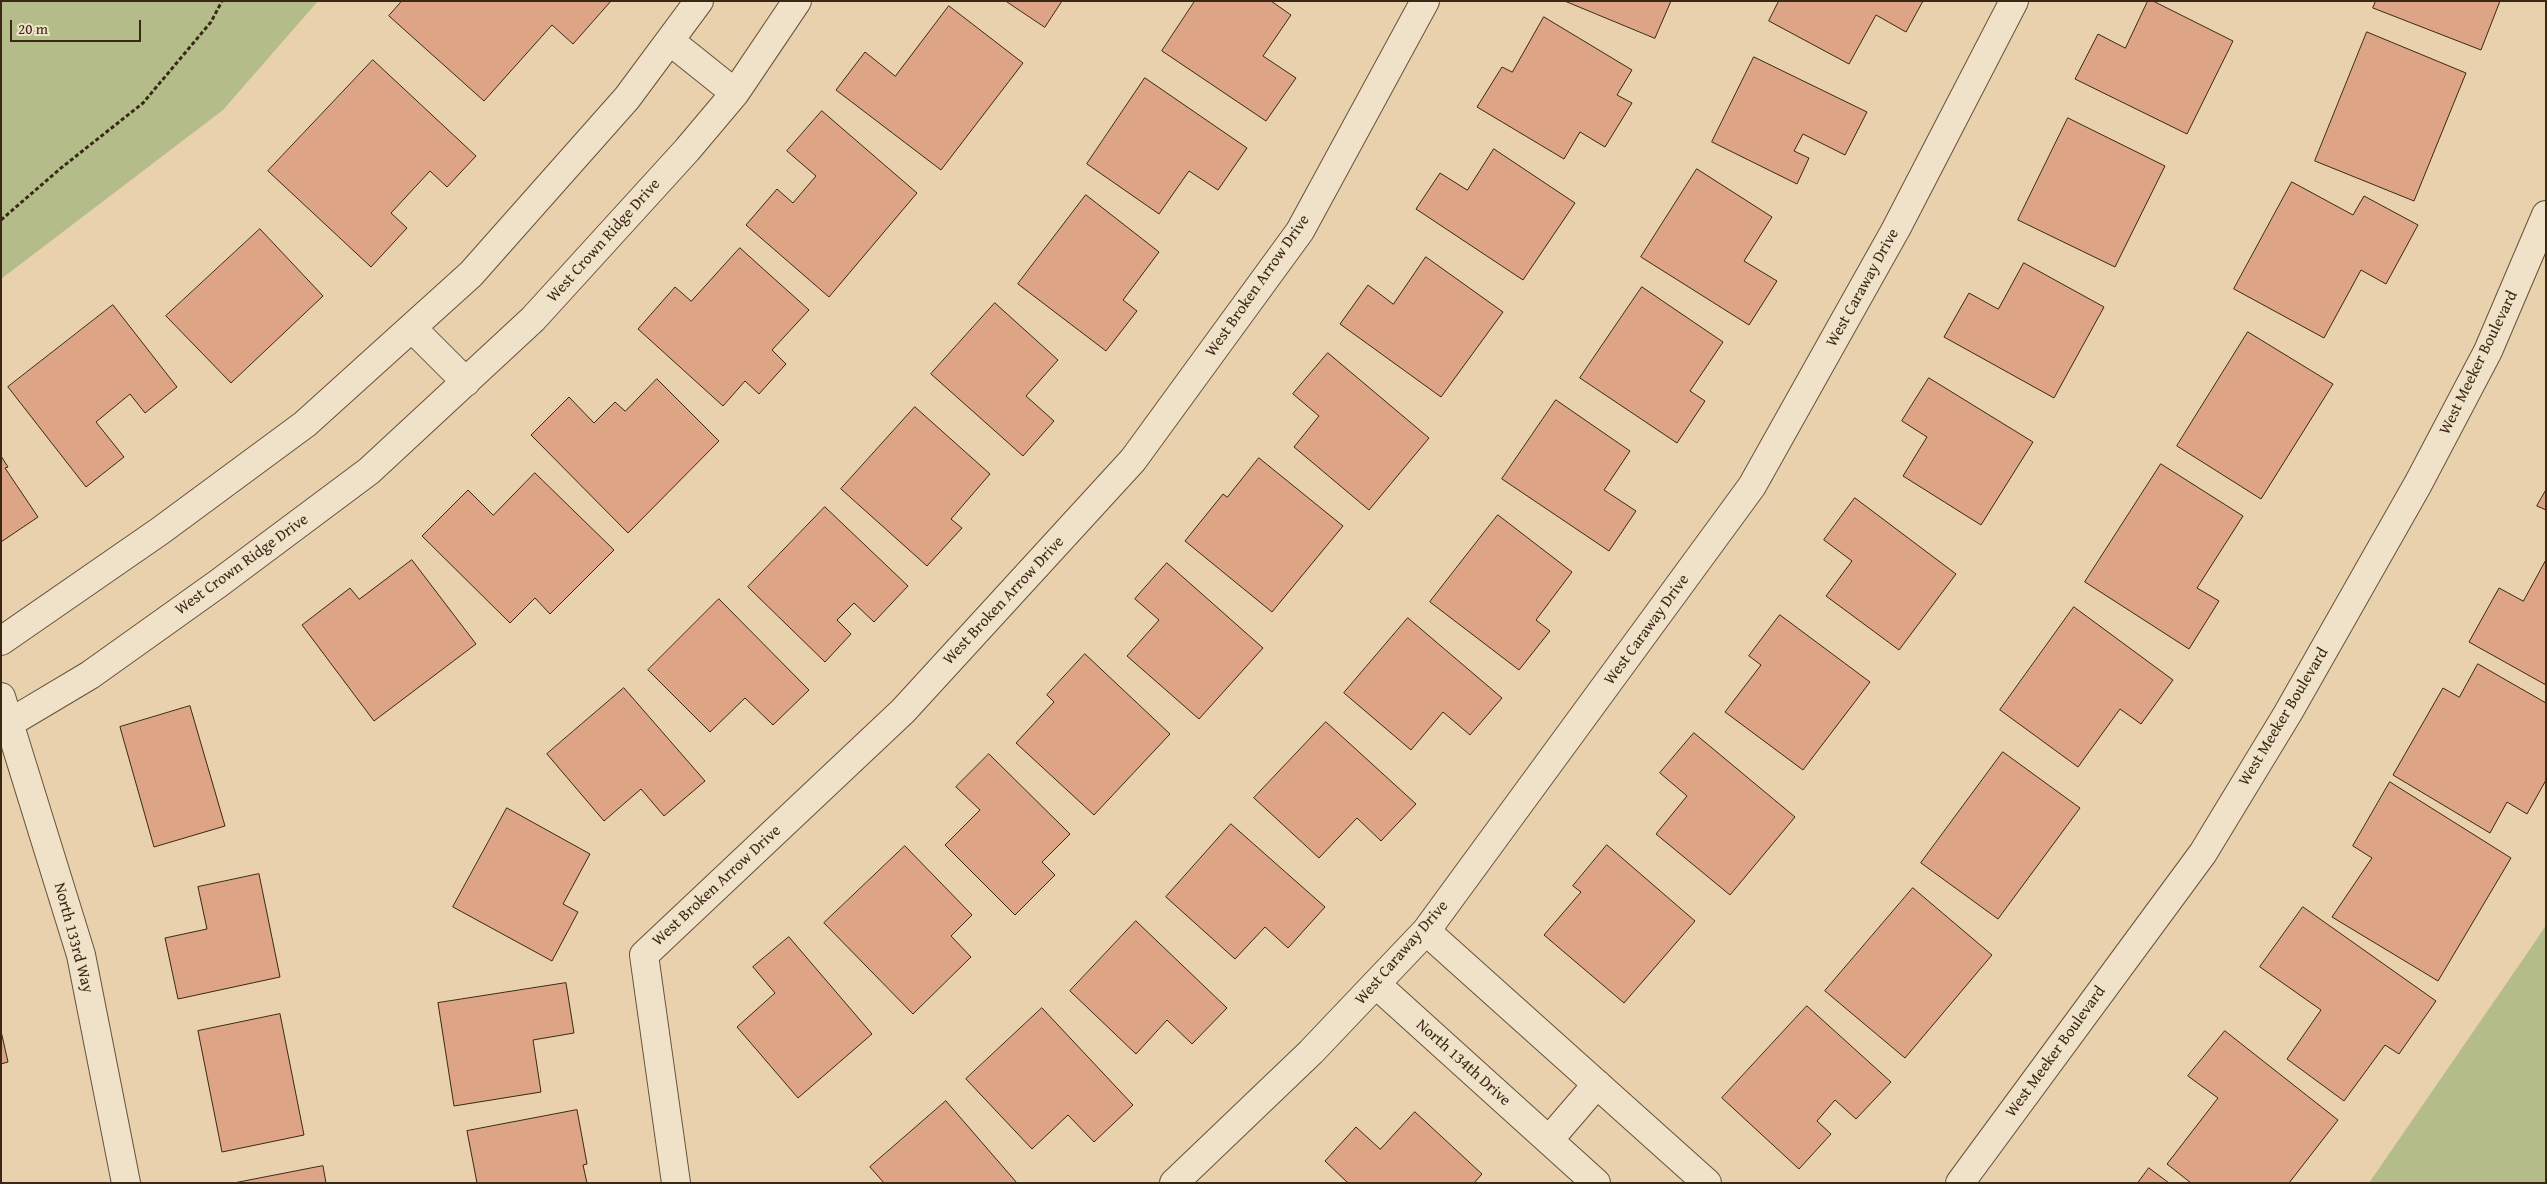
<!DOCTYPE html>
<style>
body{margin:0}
#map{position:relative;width:2547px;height:1184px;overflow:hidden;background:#e8d1ac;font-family:"Gentium Book Plus",serif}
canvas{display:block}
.frame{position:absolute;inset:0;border:2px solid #3a2815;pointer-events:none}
.scale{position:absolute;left:10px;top:20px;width:131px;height:22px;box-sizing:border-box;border:2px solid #3a2815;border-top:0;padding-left:6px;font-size:15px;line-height:18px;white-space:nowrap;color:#3a2815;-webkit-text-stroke:4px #f0e1c9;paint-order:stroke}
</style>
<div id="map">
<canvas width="2547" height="1184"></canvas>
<div class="frame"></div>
<div class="scale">20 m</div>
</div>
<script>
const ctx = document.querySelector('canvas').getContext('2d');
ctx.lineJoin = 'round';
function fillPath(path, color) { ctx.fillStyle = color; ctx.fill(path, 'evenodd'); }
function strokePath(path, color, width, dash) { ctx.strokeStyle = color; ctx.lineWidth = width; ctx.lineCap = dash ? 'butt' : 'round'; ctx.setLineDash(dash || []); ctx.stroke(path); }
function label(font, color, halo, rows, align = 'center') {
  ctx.font = font + ' "Gentium Book Plus",serif'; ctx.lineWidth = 4; ctx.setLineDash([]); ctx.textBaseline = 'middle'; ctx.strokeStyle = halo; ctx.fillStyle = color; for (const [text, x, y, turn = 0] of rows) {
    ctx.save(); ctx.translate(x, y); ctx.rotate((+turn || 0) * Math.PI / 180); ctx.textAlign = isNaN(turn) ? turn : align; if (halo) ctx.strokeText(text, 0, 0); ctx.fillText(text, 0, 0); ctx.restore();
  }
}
const green = new Path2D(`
 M1,1H318L223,110L1,279Z
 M2546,925V1183H2369L2537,939Z`);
const building = new Path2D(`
 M402,1H611L573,44L552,25L484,101L389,16Z
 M1006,1H1062L1045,27Z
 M1195,1H1271L1291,15L1263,56L1296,78L1266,121L1162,51Z
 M1565,1H1671L1655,38Z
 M1779,1H1923L1906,32L1876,15L1849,64L1769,21Z
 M2148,1H2153L2233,41L2187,134L2075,79L2098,34L2125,48Z
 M2376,1H2500L2481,50L2373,8Z
 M949,6L1023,63L941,170L836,90L865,52L895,76Z
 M1544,17L1632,70L1617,95L1632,103L1605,147L1580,132L1564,159L1477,107L1502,67L1512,72Z
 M2367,32L2466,73L2414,201L2315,161Z
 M1754,57L1867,112L1845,155L1803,134L1794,151L1809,158L1797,184L1712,142Z
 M373,60L476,156L447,187L430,171L391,213L407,228L371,267L268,171Z
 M1145,78L1247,148L1218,190L1189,171L1159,214L1087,164Z
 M822,111L917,193L829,297L746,225L777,189L793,203L816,176L787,151Z
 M2068,118L2165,166L2115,267L2018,220Z
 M1494,149L1575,203L1523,280L1416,209L1440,173L1467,190Z
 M1697,169L1772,217L1744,261L1777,281L1749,325L1641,257Z
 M2292,182L2353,215L2364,196L2418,225L2386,284L2361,270L2324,338L2234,289Z
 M1086,195L1159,252L1123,300L1137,311L1106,351L1018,284Z
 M260,229L323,296L231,383L166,316Z
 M740,248L809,310L772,350L786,364L759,394L745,381L723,406L638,329L675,287L691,301Z
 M1426,257L1503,312L1441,397L1340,324L1368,285L1393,304Z
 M2024,263L2104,307L2054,398L1944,337L1969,293L1998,309Z
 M1642,287L1723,342L1690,391L1705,401L1677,443L1580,378Z
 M995,303L1058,360L1026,396L1054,421L1023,456L931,374Z
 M113,305L177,387L145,413L130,394L96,422L124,457L86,487L8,387Z
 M2248,332L2333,384L2261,499L2177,446Z
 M1328,353L1429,438L1369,510L1294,447L1319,416L1293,394Z
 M1929,378L2033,442L1981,525L1903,476L1927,437L1902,421Z
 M657,379L719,441L628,533L531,435L569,397L594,423L615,402L625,411Z
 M1556,400L1630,451L1604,490L1636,511L1609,551L1502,479Z
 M915,407L990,474L951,519L962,528L927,566L841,489Z
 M1,456L8,467L5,468L38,517L1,542Z
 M1259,458L1343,526L1272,612L1185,541L1223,494L1227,497Z
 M2161,464L2243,516L2197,588L2219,601L2189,649L2085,582Z
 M535,473L614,550L550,614L535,598L510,623L422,536L468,490L493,515Z
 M2546,490V510L2537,506Z
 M1855,498L1956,574L1899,650L1826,596L1852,561L1824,540Z
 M825,507L908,586L874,622L854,603L837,620L851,634L825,662L748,587Z
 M1498,515L1572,572L1536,620L1550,631L1519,670L1430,602Z
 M412,560L476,644L374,721L302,625L350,588L359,599Z
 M2546,560V685L2469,642L2499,588L2523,601Z
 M1167,563L1263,648L1199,719L1127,656L1159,620L1135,599Z
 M719,599L809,690L773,725L745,698L710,732L648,670Z
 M2074,607L2173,680L2141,724L2120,709L2078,767L2000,710Z
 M1780,615L1870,682L1803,770L1725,712L1761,665L1749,656Z
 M1408,618L1502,698L1470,735L1443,712L1411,750L1344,693Z
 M1085,654L1170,734L1094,815L1016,743L1054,702L1047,695Z
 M2478,664L2546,703V780L2527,814L2507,802L2490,833L2393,775L2443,688L2459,697Z
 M624,688L705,781L664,816L641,789L604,821L547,754Z
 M190,706L225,826L154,847L120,727Z
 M1326,722L1416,804L1381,841L1357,818L1319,858L1254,798Z
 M1694,733L1795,817L1730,895L1656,834L1687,796L1660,773Z
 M2003,752L2080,808L1998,919L1921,863Z
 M989,754L1070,834L1042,862L1055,875L1015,915L945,845L980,810L956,787Z
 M2390,782L2511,858L2438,981L2332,917L2372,858L2353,846Z
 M507,808L590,854L563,904L578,912L552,961L453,907Z
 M1231,824L1325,907L1288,948L1265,927L1235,959L1166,897Z
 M1607,845L1695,921L1624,1003L1544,935L1581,892L1573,886Z
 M905,846L972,915L951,936L971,957L913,1014L824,923Z
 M259,874L280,977L178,999L165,938L207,929L198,887Z
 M1913,888L1992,955L1905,1058L1825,991Z
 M2303,907L2436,1001L2399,1054L2385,1045L2344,1101L2287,1059L2321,1010L2260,967Z
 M1136,921L1227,1008L1192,1044L1167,1020L1136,1054L1070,991Z
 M789,937L872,1034L798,1098L737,1027L775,993L753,967Z
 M566,983L574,1033L533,1040L541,1092L454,1106L438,1003Z
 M1807,1006L1891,1082L1856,1119L1835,1100L1817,1121L1831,1134L1799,1169L1722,1098Z
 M1042,1008L1133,1105L1094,1142L1068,1115L1032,1149L966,1079Z
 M280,1014L304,1135L222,1152L198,1031Z
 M1,1031L8,1062L1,1064Z
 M2225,1031L2338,1120L2289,1183H2191L2167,1164L2218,1098L2188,1076Z
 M946,1101L1017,1183H884L870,1167Z
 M577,1110L587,1164L583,1165L587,1183H477L467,1131Z
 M1415,1112L1482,1174L1474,1183H1348L1325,1161L1356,1127L1380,1149Z
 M323,1166L326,1183H234Z
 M2149,1168L2169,1183H2138Z`);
const path = new Path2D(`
 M1,220L61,168L143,103L211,22L222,1`);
const minor = new Path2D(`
 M670,41L735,93
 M412,328L466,382
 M1,641L160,531L305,424L471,274L627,98L699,1
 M1,697L81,955L126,1183
 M1,728L90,675L219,583L369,471L533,319L687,150L735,93L797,1
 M1426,931L1707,1183
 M1377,985L1596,1183
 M1549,1140L1597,1084
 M676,1183L644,955L903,711L1133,460L1300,231L1425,1
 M1174,1183L1311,1052L1426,931L1752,486L1896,229L2014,1
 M1960,1183L2203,853L2288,713L2418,484L2488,351L2546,215`);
const streetNames = [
 ["West Crown Ridge Drive",604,241,-48],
 ["West Broken Arrow Drive",1258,286,-55],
 ["West Caraway Drive",1863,288,-61],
 ["West Meeker Boulevard",2479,363,-64],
 ["West Crown Ridge Drive",242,565,-36],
 ["West Broken Arrow Drive",1004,601,-47],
 ["West Caraway Drive",1647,630,-54],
 ["West Meeker Boulevard",2284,717,-59],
 ["West Broken Arrow Drive",717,886,-43],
 ["North 133rd Way",73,938,75],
 ["West Caraway Drive",1402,953,-49],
 ["West Meeker Boulevard",2056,1052,-54],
 ["North 134th Drive",1463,1063,42]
];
fillPath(green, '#b4bc8a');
fillPath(building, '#dda486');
strokePath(building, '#3a2815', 1);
strokePath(minor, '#66523b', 30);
strokePath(path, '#3a2815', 3, [4, 2.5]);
strokePath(minor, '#f0e1c9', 28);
label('16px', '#3a2815', '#f0e1c9', streetNames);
</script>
